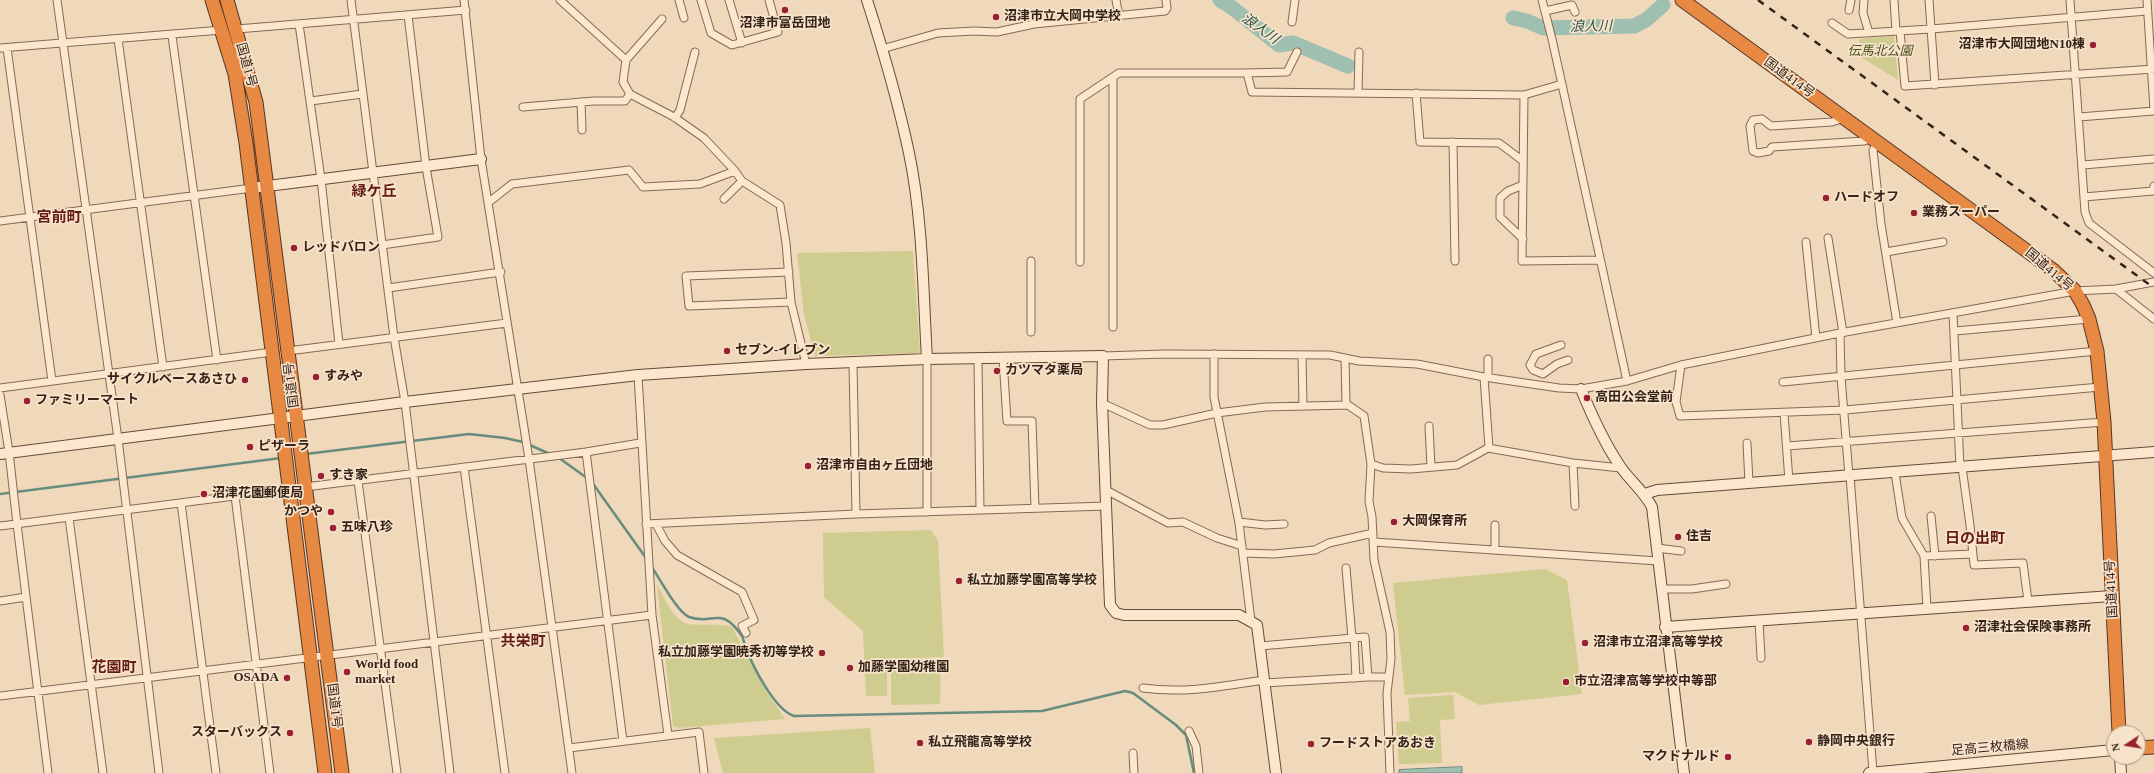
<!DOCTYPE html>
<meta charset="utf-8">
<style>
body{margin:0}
#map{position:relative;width:2154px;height:773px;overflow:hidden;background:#f0d8ba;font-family:"Times New Roman",serif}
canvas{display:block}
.north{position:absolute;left:2106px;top:725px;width:40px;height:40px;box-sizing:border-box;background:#f7e3ca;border:1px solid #a99684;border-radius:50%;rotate:258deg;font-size:11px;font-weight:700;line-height:16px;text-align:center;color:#35231a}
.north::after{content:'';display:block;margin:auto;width:14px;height:18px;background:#992032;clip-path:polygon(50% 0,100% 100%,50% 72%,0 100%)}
</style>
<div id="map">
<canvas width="2154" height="773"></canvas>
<div class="north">N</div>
</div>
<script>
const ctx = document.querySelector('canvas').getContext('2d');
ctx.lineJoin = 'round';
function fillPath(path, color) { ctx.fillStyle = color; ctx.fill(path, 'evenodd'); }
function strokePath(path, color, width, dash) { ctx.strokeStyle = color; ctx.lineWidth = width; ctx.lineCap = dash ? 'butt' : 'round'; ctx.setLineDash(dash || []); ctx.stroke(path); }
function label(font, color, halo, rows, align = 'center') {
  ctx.font = font + ' "Times New Roman","Noto Sans JP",serif'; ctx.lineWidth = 3.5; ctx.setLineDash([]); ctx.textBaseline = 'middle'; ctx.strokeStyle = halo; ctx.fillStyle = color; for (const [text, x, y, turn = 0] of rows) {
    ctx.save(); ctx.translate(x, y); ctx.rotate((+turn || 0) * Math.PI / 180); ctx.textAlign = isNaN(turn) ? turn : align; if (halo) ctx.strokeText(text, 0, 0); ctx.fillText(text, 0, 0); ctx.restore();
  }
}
const green = new Path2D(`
 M1894,36L1898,80L1861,57L1859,39Z
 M913,251L920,353L815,356L804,314L797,253Z
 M931,530L938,541L944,657L887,659V696H866L863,631L824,597L823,533Z
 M1545,569L1567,580L1582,694L1479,705L1455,692L1405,695L1393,583Z
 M657,585C664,596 673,621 688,624C703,626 717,623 732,627L766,691L785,719L679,728L673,726Z
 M941,660L940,704L891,705V661Z
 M1453,695L1455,719L1440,720L1442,763L1399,764L1396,722L1410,721L1408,698Z
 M870,728L875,773H723L714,738Z`);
const water = new Path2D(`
 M1462,767V773H1399V770Z`);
const stream = new Path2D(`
 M306,454L469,434L505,438L523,442L550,454
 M559,458L587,478
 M591,481L646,558
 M0,494L281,458
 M651,566C659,577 677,612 689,617C714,626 720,604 742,636C744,640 744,644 746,648C753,667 775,710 794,716L1042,711L1125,691L1133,693L1176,725L1186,735L1194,773`);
const river = new Path2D(`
 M1220,0L1230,6L1279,45L1293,43L1348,66
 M1513,18L1527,21L1543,28L1634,26L1646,20L1663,5`);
const street = new Path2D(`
 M57,0L118,439L159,773
 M351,0L394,337L405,402L450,773
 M464,0L481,159L529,459L572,773
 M560,0L626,60L623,82L630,94L674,117L704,138L735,171L742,181L780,205L786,243L791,302L806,364
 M679,0L684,18
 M701,0L711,33L732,45L778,32L769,0
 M729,0L742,43
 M1116,0L1119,16
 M1542,0L1552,39L1627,381
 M1864,0L1863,13L1869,33
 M1894,0L1896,31
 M1929,0L1935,85
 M2070,0L2085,212L2089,223L2154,273
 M2147,0L2154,110
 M1849,10L1851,0
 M1545,11L1572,5L1575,12
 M1292,22L1295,0
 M1832,23L1848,34L1931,29L2147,11
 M299,24L321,179L339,344
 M237,29L466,10
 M1900,31L1905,86L2154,69
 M172,36L217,360
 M118,39L163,367
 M0,48L222,30
 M7,48L52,381
 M882,49L938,33L974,31L997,32L1034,24L1165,11L1167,8L1166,0
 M626,60L662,19
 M1245,73L1287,72L1297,52
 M1113,78V327
 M1358,93L1359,52
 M1416,93L1420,142L1499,143L1523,161
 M1524,95L1562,84
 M311,101L362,94
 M581,102L582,130
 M523,107L594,101H625L630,94
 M2079,117L2154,111
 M675,118L680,110L695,52
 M1844,118L1832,122L1771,126L1762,119L1753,120L1750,126L1753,151L1758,153L1769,151L1772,147L1864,141L1871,138
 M1453,142L1455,261
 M1878,143L1873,150L1881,224L1897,323
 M2083,165L2154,159
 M2084,197L2153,191L2154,186
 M724,199L742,181
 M489,202L512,184L629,170L643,187L700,184L735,171
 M0,221L252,188
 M1828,238L1843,333
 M1523,239L1500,217V198L1508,191L1523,185
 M1806,242L1816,338
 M382,245L438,237L426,167L408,15
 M1886,252L1943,242
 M1031,261V332
 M1080,262V99L1119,73H1247L1252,92L1524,95L1522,261L1600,260
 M789,272L686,276L689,306L791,302
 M388,288L501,272
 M2116,289L2154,319
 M1953,313L1960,467
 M1955,331L2089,319
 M1840,333L1841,377L1849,476
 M1561,345L1536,354L1530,365L1533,370L1543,374L1557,364L1568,360
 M288,351L507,323
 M1214,354V397L1239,523L1251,621
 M1302,355L1303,406
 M1103,356L1165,354L1330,355L1359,361L1417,364L1484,377L1559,388L1581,389L1627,381L1681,365L1840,333L2075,291L2116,289L2154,282
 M1345,358L1346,405
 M927,359V512
 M1003,359L1007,421H1032L1035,508
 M1488,359V377
 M978,360L980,510
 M853,364L856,514
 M1681,365L1676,402L1680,416L1845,410L2100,387
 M638,375L652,615L668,735
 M1484,377L1489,448
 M1783,382L2097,351
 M0,388L272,352
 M0,395L9,452L17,524L48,773
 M1102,403L1150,425H1163L1217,413L1265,407L1348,405L1364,416L1371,464L1383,468L1411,469L1457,465L1488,448L1573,463L1621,468
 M1784,413L1789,481
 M1429,426L1431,467
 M1747,443L1749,483
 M1787,446L2104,422
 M586,452L623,741
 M1573,463L1575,506
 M1371,464L1369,501L1372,517L1374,560L1390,632L1391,659L1387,693L1390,773
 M464,467L505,773
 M1962,467L1970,525L1974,565L2023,563L2028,601
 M1895,473L1902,518L1924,556L1927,608
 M1850,476L1873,772
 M358,481L397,773
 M305,487L586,452L640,443
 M1106,490L1168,523L1183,522L1217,538L1242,546
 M235,496L270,773
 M181,503L216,773
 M1931,516L1935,556
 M69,518L103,773
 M1239,522L1265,525L1284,524
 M646,524L856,514L1107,506
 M656,524L665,541L677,555L742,592L754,620L742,626L746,633
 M0,526L289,489
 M1374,542L1658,561
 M1657,548L1681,551
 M1495,550V525
 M1243,553L1274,554L1315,550L1329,543L1373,533
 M1924,556L1973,554
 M1346,568L1352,638
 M1661,589H1692L1726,584
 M0,601L26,597
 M1759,620L1761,658
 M1354,637L1356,678
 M1260,646L1365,637L1368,677H1389
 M1264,683L1368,677
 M1143,688C1184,694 1224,686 1264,680
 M0,696L652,615
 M1189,731L1196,746L1199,773
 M569,748L699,732L704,773
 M1133,753L1134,773`);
const secondary = new Path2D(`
 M867,0C883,50 898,101 909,153C923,220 923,291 927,359
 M252,188L481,159
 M1581,389C1592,416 1603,441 1620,466C1630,481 1643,490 1652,507L1684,773
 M0,454L405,402L638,375L806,364L927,359L1103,356L1102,403L1110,605L1116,613L1124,615H1239L1257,625L1276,773
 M1645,494L1657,490L2154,452
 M1665,627L2112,596
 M2120,757L2121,773
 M1869,773L2114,750`);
const highway = new Path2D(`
 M212,0L235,74L246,143L325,773
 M227,0L256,102L342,773
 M1682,0L2053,270L2075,291L2083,305L2089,319L2097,351L2104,422L2119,733
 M2138,748L2154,747`);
const rail = new Path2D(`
 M1758,0L2154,288`);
const markers = [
 [785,10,4,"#992032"],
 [996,17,4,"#992032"],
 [2093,45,4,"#992032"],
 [1826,198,4,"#992032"],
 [1914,213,4,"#992032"],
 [294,248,4,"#992032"],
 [727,351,4,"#992032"],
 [997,371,4,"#992032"],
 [316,377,4,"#992032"],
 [245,380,4,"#992032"],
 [1587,398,4,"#992032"],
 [27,401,4,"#992032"],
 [250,447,4,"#992032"],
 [808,466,4,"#992032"],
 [321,476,4,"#992032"],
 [204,494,4,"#992032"],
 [331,512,4,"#992032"],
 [1394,522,4,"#992032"],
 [333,528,4,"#992032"],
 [1678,537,4,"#992032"],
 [959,581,4,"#992032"],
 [1966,628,4,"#992032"],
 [1585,643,4,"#992032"],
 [822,653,4,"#992032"],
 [850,668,4,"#992032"],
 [347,672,4,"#992032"],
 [287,678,4,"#992032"],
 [1566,682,4,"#992032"],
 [290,733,4,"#992032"],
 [1809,742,4,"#992032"],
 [920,743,4,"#992032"],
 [1311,744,4,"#992032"],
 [1728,757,4,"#992032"]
];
const poiNames = [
 ["沼津市立大岡中学校",1004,17],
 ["沼津市富岳団地",785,24,"center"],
 ["沼津市大岡団地N10棟",2085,45,"right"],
 ["ハードオフ",1834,198],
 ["業務スーパー",1922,213],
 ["レッドバロン",302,248],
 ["セブン-イレブン",735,351],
 ["カツマタ薬局",1005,371],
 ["すみや",324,377],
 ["サイクルベースあさひ",237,380,"right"],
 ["高田公会堂前",1595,398],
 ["ファミリーマート",35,401],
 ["ピザーラ",258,447],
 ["沼津市自由ヶ丘団地",816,466],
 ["すき家",329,476],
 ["沼津花園郵便局",212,494],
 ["かつや",323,512,"right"],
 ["大岡保育所",1402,522],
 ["五味八珍",341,528],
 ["住吉",1686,537],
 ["私立加藤学園高等学校",967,581],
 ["沼津社会保険事務所",1974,628],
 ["沼津市立沼津高等学校",1593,643],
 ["私立加藤学園暁秀初等学校",814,653,"right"],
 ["World food",355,665],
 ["market",355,680],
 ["加藤学園幼稚園",858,668],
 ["OSADA",279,678,"right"],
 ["市立沼津高等学校中等部",1574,682],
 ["スターバックス",282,733,"right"],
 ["静岡中央銀行",1817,742],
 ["私立飛龍高等学校",928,743],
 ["フードストアあおき",1319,744],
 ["マクドナルド",1720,757,"right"]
];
const parkNames = [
 ["伝馬北公園",1880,52]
];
const streetNames = [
 ["国道1号",246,65,75],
 ["国道414号",1789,78,36],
 ["国道414号",2049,270,40],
 ["国道1号",292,385,-97],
 ["国道414号",2112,589,-93],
 ["国道1号",334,706,83],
 ["足高三枚橋線",1990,748,-5]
];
const waterNames = [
 ["浪人川",1591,27,-1],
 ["浪人川",1260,29,35]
];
const quarterNames = [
 ["緑ケ丘",374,192],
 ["宮前町",59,218],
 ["日の出町",1975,539],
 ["共栄町",523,642],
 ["花園町",114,668]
];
fillPath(green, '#cecc8e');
fillPath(water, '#9fc0b1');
strokePath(water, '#668d7e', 1);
strokePath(stream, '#668d7e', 2.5);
strokePath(river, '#9fc0b1', 15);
strokePath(street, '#876854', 9);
strokePath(secondary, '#684937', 12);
strokePath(highway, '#543729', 15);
strokePath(street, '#fbe7cd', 7);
strokePath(secondary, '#fbe7cd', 10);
strokePath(highway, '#e78843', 13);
strokePath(rail, '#35231a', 2.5, [7, 7]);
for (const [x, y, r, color] of markers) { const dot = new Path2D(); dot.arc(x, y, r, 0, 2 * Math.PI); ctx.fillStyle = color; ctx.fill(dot); strokePath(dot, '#f7e3ca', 1.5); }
label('bold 13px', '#35231a', '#f7e3ca', poiNames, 'left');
label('italic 13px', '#4d531f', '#f7e3ca', parkNames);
label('13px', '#35231a', '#f7e3ca', streetNames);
label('italic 14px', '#28564c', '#f7e3ca', waterNames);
label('bold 15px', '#641c17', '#f7e3ca', quarterNames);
</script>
